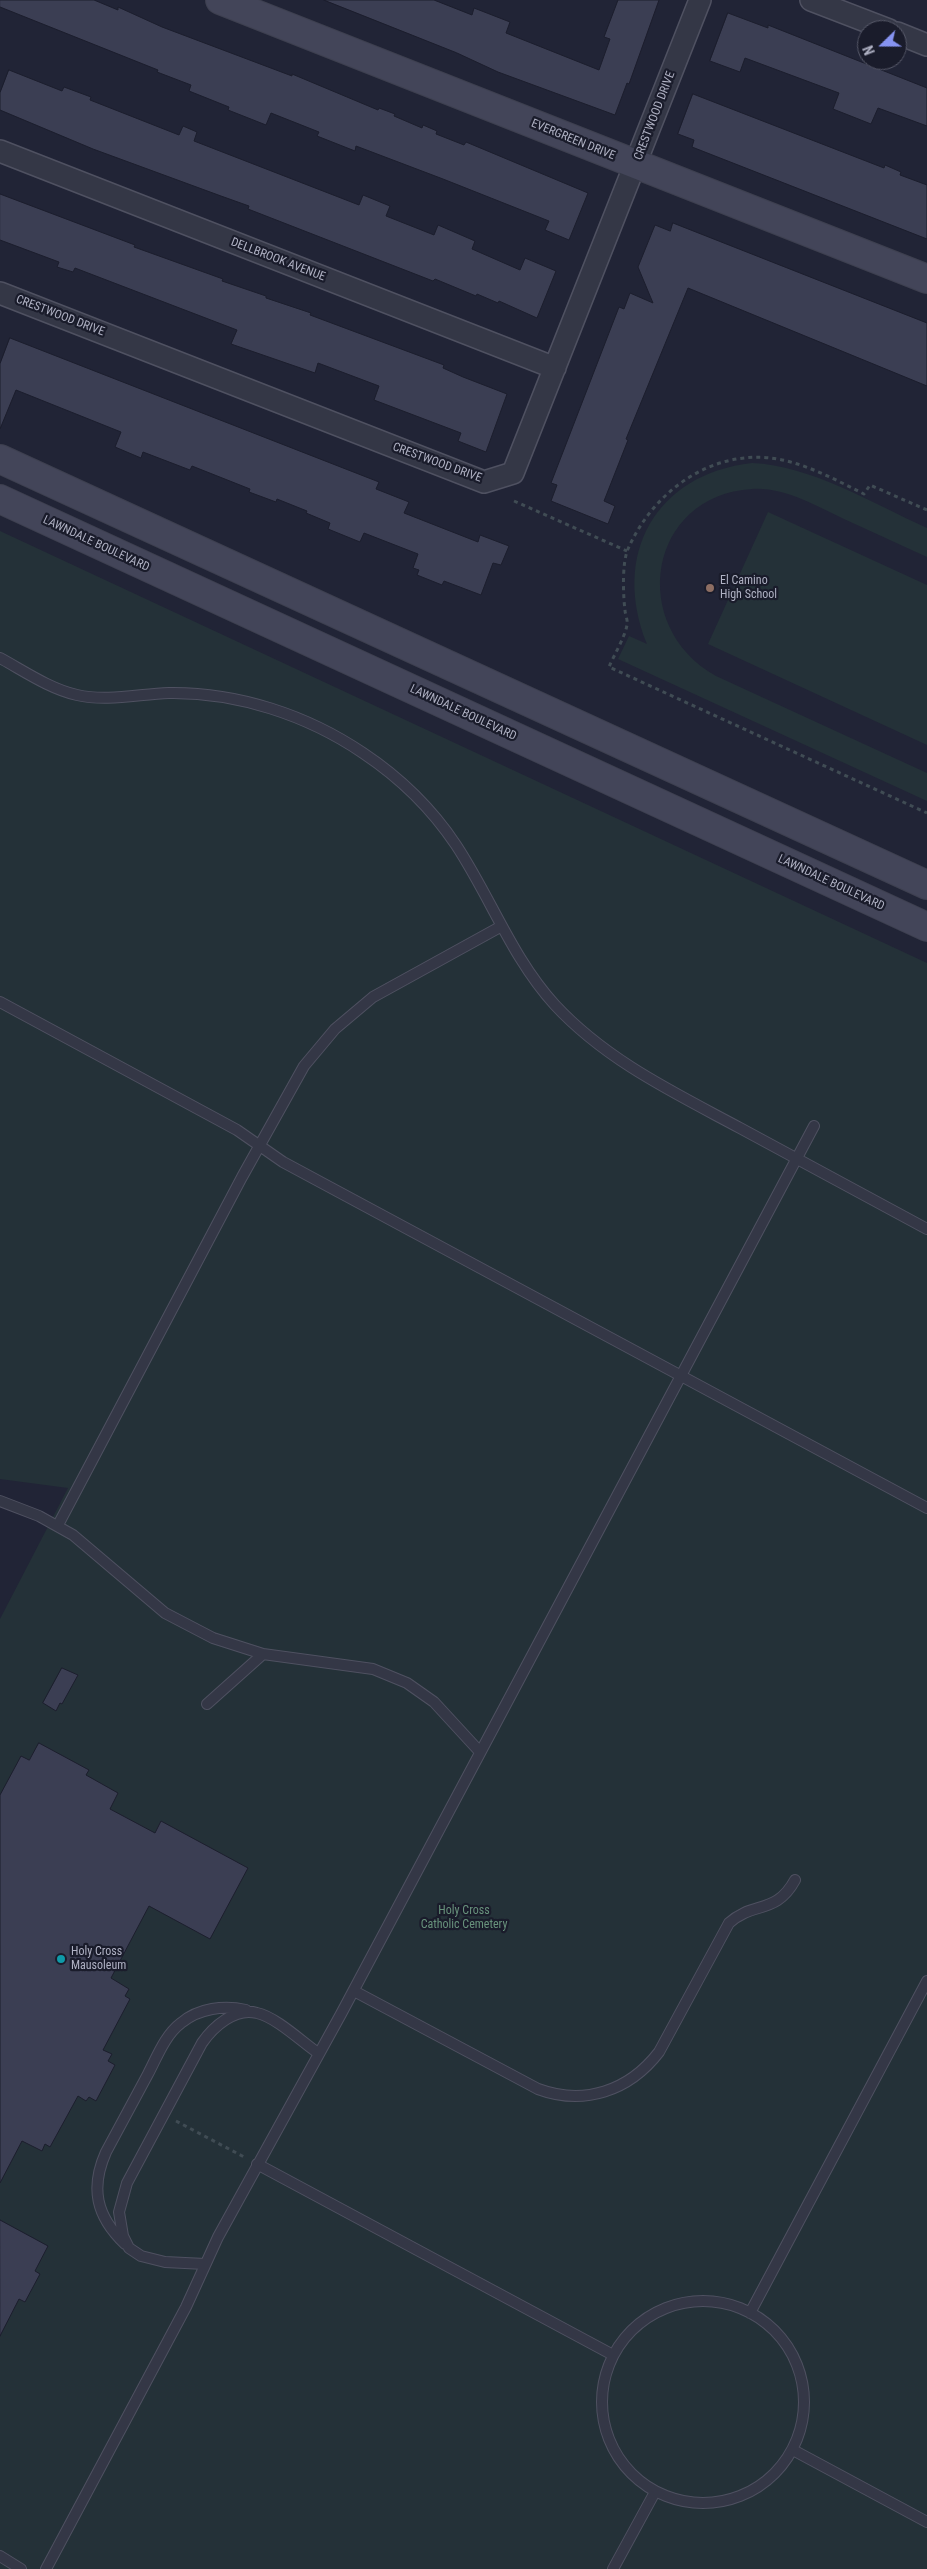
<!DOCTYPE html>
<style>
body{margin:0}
#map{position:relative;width:927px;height:2569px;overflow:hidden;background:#212436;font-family:"Roboto Condensed",sans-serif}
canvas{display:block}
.north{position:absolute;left:857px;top:20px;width:50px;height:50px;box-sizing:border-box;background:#1a1c2b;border:1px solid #565868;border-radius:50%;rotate:248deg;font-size:14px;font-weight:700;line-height:20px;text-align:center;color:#afb1c3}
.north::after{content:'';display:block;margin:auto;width:18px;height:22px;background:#8693f1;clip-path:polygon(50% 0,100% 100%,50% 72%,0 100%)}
</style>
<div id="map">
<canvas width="927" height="2569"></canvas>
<div class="north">N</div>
</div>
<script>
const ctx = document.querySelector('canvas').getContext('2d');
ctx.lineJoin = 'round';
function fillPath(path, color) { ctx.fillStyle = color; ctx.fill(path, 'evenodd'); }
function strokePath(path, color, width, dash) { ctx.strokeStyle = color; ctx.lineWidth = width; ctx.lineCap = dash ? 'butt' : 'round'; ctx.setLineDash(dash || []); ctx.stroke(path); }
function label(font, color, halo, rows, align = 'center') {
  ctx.font = font + ' "Roboto Condensed",sans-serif'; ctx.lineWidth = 4.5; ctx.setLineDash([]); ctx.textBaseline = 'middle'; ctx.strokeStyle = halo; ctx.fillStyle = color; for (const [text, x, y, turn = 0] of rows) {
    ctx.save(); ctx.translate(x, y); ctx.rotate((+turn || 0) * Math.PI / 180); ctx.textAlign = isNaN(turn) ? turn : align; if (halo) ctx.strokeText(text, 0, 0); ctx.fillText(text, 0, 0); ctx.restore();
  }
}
const green = new Path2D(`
 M752,463C810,465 874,504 927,528V557C899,544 872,532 844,519C816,506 785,487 752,489C648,495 627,626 716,676L927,773V801L618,659L629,636L647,644C611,555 655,474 752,463Z
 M768,512L927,585V745L708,644Z
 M0,531L927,963V2569H0V1619L68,1488L0,1479Z`);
const building = new Path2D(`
 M0,0H94L118,10V7L162,27L292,76V74L378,110L379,108L395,114L394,116L422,128L423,125L437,131L436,134L464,145L466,142L588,193L569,240L545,230L549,221L443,179L356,146L355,151L317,136L319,132L271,113L266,125L228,110L229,107L189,91L191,85L157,72L158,70L0,7Z
 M324,0H434L472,15L474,8L510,22L506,33L599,70L610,39L604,37L618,0H659L629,84L627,83L615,115L498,72L457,53Z
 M728,13L768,28V25L927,88V126L878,108L871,124L833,109L839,93L745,58L740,72L710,61Z
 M9,70L62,91L64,87L91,97L90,100L179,135L183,126L197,132L194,141L359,205L363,195L390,206L386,216L434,235L438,225L475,241L472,249L520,270L525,258L556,271L537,318L499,301L498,303L477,294L476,296L435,279L433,281L248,209L249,206L221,196L93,149L0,110V93Z
 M693,94L884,168L885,165L901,172L900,175L927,185V239L692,147L694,140L678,134Z
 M0,194L135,245L134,247L223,279L222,281L266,296V298L311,313L310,315L444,365L443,368L463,377L507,394L486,452L458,441L461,433L374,400L379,386L318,363L315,373L231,344L237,330L75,268L73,272L57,267L59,262L0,240Z
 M673,223L927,323V386L688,288L626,439L628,440L604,501L615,506L608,524L551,501L557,485L551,483L619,307L624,309L630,293L653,303L638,267L655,225L670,231Z
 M10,338L379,482L376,489L409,502L404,513L478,542L480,535L509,546L501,565L493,563L481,595L444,581L442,585L417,575L419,570L413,568L418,554L364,533L360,542L328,529L330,523L306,513L307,511L277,499L276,502L249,492L250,489L192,466L190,470L143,452L141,458L115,447L121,432L16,390L0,429V364Z
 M62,1668L78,1675L62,1704L60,1703L56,1711L43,1703Z
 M39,1743L89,1770L86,1775L118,1793L110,1809L155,1833L161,1821L248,1868L210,1939L149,1906L111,1978L129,1989L125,1996L130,1999L103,2050L112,2054L108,2061L115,2065L96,2101L89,2097L86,2101L78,2096L50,2147L45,2144L42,2151L22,2141L0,2183V1795L21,1756L29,1760Z
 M0,2220L48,2246L35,2271L40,2274L25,2302L19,2299L0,2336Z`);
const path = new Path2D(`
 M514,501L627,551
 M927,510L870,485L864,494C842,483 818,470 794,463C724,441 656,485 628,549C622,562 623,595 625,610C625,614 628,620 627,625C625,637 614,655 609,667L927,813
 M176,2121L246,2158`);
const lane = new Path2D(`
 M0,658C24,671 50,689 77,695C107,702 139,694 169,693C237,692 307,715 363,753C399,777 432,809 456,845C491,898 512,958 555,1005C607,1061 675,1093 740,1128C802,1162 865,1195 927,1229
 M0,1002L237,1130L283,1162L927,1508
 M0,1501L39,1516L73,1535L165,1613L213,1638L263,1654L373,1669L407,1683L434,1702L480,1752
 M58,1525L242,1177L304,1066L335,1029L373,997L500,927
 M207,1704L263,1654
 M354,1991L538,2089C584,2106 629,2091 659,2052L729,1923C753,1901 776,1915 795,1880
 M257,2164L613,2355
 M125,2244C96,2216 90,2188 106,2152C120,2126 134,2100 148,2074C157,2057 165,2035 181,2023C199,2008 224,2005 246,2010
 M205,2264L165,2262L141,2256L129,2248L123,2236L119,2212L127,2183L202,2043C213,2027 235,2007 257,2013C276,2017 302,2042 318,2053
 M602 2402a101 101 0 1 1 202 0a101 101 0 1 1-202 0Z
 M750,2313L927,1981
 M793,2450L927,2522
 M0,2556L21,2569
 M46,2569L186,2307L218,2237L341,2014L814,1126
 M613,2569L655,2492`);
const street = new Path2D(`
 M811,0L889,30
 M897,33L927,45
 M0,151L555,368
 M0,293L484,482L513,473L700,0`);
const secondary = new Path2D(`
 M220,0L927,279
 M0,459L927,885
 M0,499L927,927`);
const markers = [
 [710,588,5,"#8d6e63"],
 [61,1959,5,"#0f9aa8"]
];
const streetNames = [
 ["CRESTWOOD DRIVE",655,116,-69],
 ["EVERGREEN DRIVE",573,140,22],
 ["DELLBROOK AVENUE",278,260,21],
 ["CRESTWOOD DRIVE",60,316,21],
 ["CRESTWOOD DRIVE",437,463,20],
 ["LAWNDALE BOULEVARD",96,544,25],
 ["LAWNDALE BOULEVARD",463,713,25],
 ["LAWNDALE BOULEVARD",831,883,25]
];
const poiNames = [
 ["El Camino",720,581],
 ["High School",720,595],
 ["Holy Cross",71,1952],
 ["Mausoleum",71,1966]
];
const parkNames = [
 ["Holy Cross",464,1911],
 ["Catholic Cemetery",464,1925]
];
fillPath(green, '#243138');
fillPath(building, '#3b3e53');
strokePath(building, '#1c1e2d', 1);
strokePath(lane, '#4f5161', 12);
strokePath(street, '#4f5161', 24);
strokePath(secondary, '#3e4050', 30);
strokePath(path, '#404c54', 3, [4, 4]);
strokePath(lane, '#343746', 10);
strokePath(street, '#343746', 21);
strokePath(secondary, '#434559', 28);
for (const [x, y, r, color] of markers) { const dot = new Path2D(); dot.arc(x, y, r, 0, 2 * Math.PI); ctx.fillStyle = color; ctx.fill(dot); strokePath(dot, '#1a1c2b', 2); }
label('12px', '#afb1c3', '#1a1c2b', streetNames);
label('12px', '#afb1c3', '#1a1c2b', poiNames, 'left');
label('12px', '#68927c', '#1a1c2b', parkNames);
</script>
